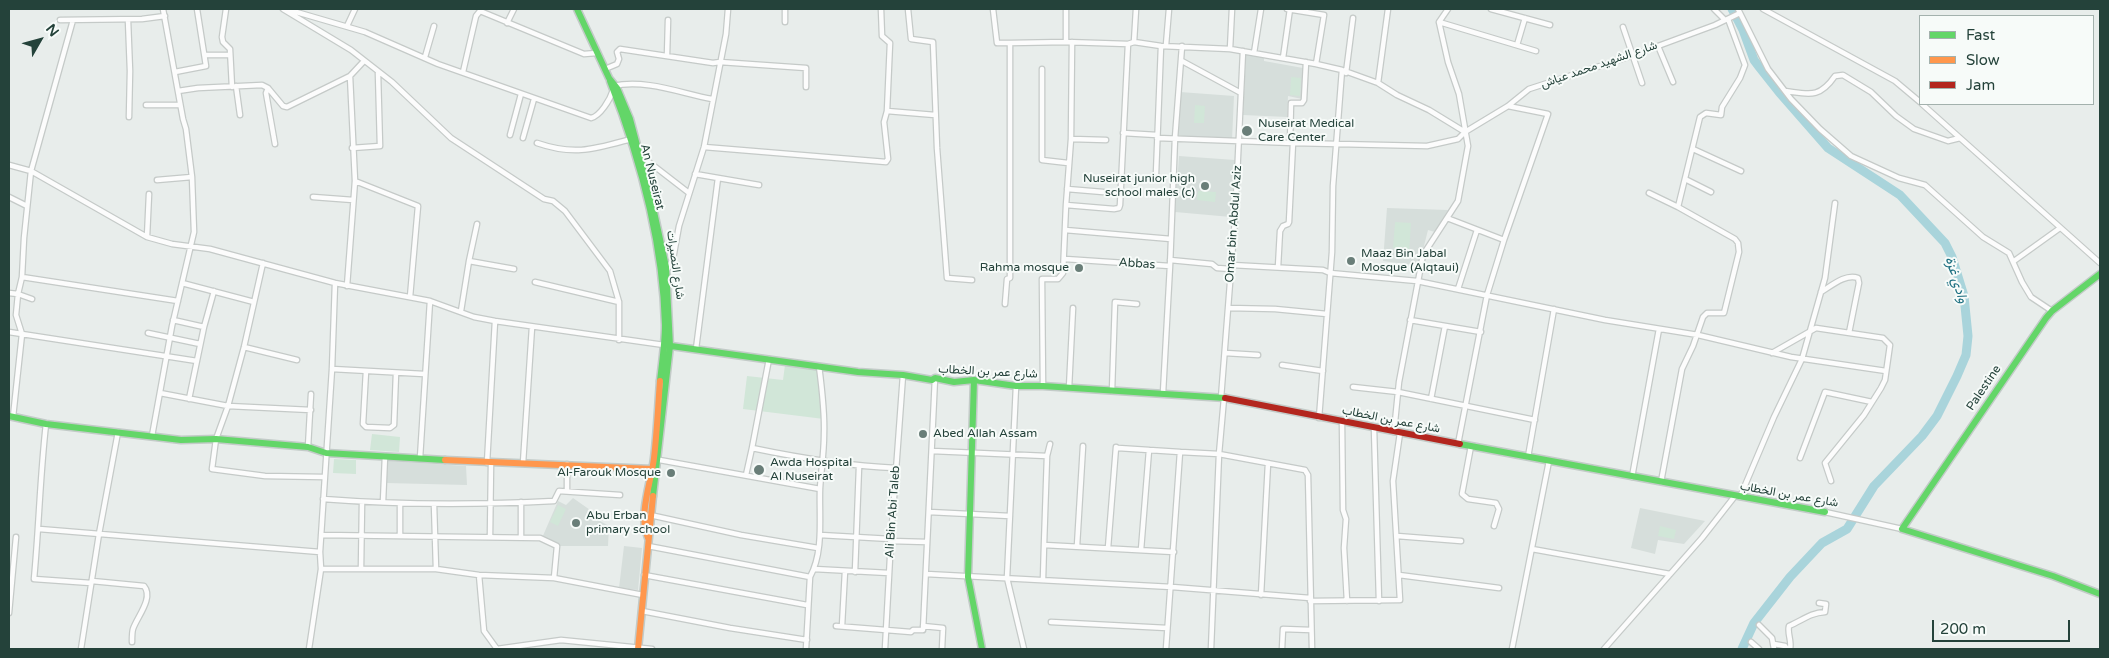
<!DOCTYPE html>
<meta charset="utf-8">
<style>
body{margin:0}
#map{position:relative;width:2109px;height:658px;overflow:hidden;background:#e8edeb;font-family:"Varela Round",sans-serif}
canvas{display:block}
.frame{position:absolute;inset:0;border:10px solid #24423a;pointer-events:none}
.legend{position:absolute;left:1919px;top:15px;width:175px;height:90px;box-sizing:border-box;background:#f7fbf9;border:1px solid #a3b1ad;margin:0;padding:6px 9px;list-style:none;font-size:15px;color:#24423a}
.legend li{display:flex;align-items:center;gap:10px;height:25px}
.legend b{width:25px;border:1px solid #a3b1ad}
.north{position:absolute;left:15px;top:15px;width:50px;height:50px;-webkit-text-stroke:4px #f7fbf9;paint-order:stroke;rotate:52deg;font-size:14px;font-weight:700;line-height:20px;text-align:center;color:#24423a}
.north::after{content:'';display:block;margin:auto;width:18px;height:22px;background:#24423a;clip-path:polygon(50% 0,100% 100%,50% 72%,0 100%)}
.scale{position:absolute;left:1932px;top:620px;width:138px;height:22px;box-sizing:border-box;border:2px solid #24423a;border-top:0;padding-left:6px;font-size:15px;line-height:18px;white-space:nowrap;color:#24423a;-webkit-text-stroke:4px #f7fbf9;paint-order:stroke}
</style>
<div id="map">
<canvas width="2109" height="658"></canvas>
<div class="frame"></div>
<ul class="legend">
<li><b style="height:6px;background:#63d668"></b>Fast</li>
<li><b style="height:6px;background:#ff974d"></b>Slow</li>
<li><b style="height:6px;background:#b3261e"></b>Jam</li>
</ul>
<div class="north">N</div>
<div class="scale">200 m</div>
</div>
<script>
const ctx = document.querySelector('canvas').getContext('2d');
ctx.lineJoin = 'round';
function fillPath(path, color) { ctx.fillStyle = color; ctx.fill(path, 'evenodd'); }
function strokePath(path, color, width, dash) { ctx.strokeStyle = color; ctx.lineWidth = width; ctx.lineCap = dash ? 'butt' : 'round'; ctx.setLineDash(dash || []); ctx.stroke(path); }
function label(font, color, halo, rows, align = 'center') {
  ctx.font = font + ' "Varela Round",Vazirmatn,sans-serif'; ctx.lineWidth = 4; ctx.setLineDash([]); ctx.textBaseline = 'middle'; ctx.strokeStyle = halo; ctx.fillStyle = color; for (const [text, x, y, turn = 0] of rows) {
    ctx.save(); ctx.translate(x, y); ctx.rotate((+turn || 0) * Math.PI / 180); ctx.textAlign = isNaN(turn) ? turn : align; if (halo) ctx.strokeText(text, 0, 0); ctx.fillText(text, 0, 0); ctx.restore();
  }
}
const built = new Path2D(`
 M1246,54L1264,56V61L1303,68L1302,99L1288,96L1287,117L1243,115Z
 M1180,92L1234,96L1232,140L1177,138Z
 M1179,156L1235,160L1231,217L1175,212Z
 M1387,208L1448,210L1435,232L1428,230L1419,266L1383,261Z
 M388,461L466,466L467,485L386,483Z
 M573,498L593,512L595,511L603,515L600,521L609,526L608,546H560L542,538L558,501L566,505Z
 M1640,508L1705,521L1684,544L1658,540L1655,554L1631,548Z
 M624,546L642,548L638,590L619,588Z`);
const green = new Path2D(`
 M1291,77L1301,78L1300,96L1290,95Z
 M1195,105L1205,106L1204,123H1194Z
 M1198,191L1216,192L1215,202L1197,200Z
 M1395,222L1411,223L1409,254L1396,253V248H1393Z
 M785,365L819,370L824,419L743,409L747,376L783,380Z
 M372,434L400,437L399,452L370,450Z
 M334,459L356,460V474L333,473Z
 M558,505L566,509L558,526L550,522Z
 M1660,526L1676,530L1674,539L1658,536Z`);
const river = new Path2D(`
 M1732,9L1743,30L1754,60L1760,68L1779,92L1828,148L1900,195L1945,243L1952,257L1964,296L1968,336L1966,355L1957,376L1937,416L1922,436L1874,486L1847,529L1822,543L1790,577L1754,623L1742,649`);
const street = new Path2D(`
 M226,9L222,37L223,42L230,49L232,87
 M283,9L351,50L392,82L451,138L544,199L553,201L565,211L610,271L619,302V340
 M286,9L365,32L438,64L591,118C600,116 610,100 613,90
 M785,9V22
 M881,9L882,36L890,43L887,111L935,115
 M908,9L911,39L933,42L937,148L947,278L972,280
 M993,9L997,43H1010V278L1007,279L1005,304
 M1066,9V42
 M1287,9L1324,15L1316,64
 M1491,9L1550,25
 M1714,9L1725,20
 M1738,9L1768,69L1791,99L1820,129L1851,156L1899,178L1925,185L1983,237L2009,253L2022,282L2031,297L2052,311
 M1763,9L1895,81L1920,102
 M60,20L142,19L165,16
 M128,20L130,71L129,117
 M1439,22L1536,51
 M507,23L514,9
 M347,26L355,9
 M1623,27L1642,83
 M1072,42L1071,139L1066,205L1114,209L1119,208L1120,205L1128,44
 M1134,42L1136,9
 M1010,43L1066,42L1128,44L1134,42L1161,46L1230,49L1316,64L1342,70L1378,83L1397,95L1429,110L1465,132
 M1166,45L1169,9
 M1517,45L1525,18
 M1658,46L1673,82
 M1230,49L1232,9
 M1254,53L1261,9
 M205,55H230
 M667,56L668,20
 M425,57L434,26
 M1283,58L1290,9
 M1182,61L1241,93
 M605,69L617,64L619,59L617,52L620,49L713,63L720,62L806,68V87
 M1042,69V160L1068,163
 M175,72L206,66L197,9
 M463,72L476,16L480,11L584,54L597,53
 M1346,73L1353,18
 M1378,83L1388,9
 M236,86L240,115
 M613,86C646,79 680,93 712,99
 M268,88L266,93L275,144
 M178,91L198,88L262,85L268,88L283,106L287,107L350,76L364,61
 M1785,91C1809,94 1819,99 1835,76L1843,75L1871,92L1896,116L1914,129L1948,141L1960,138
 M1922,104L2100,263
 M146,105H180
 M1123,133L1157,135
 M510,135L521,94
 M523,138L534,99
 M1157,138L1293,143L1427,146L1458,139L1465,132L1508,106L1529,89L1631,56L1715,25L1740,13
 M1071,139L1106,140
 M537,143C575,156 594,149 631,139
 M1290,143L1291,103H1302L1304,100L1306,62
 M704,147L886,162L888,159L884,122L887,111
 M352,148L380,146L378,73
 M1693,149L1741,171
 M639,161L645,159L689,193
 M9,165L31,171L147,237L172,244L210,249L335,283L430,301L474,317L495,321L664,345
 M695,174L759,185
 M1156,174L1161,46
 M1685,179L1711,192
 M157,180L192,177
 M355,181L418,206L410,297
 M1067,189L1103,192
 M1649,193L1678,207
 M9,197L27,206
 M313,197L353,200
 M1447,218L1504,240L1548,114L1508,106
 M1065,230L1171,239
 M147,237L149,194
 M1065,259L1170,266L1175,138L1182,46
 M1170,260L1212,264L1217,268L1231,269
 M469,261L514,269
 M2014,261L2060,228
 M263,263L244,347L228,406L216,439L212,469L265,476L324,477
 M1232,265L1323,270L1330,273L1417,281L1605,320L1698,335L1791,357L1886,371
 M1278,267L1280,231L1283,226L1288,224L1289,222L1293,143
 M667,270L673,259L679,226L704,147L726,34L728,9
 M22,277L178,301
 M535,282L619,302
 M182,283L254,302
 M347,286L355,181L350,76
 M1458,289L1477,230
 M1821,292C1831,286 1846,273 1858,278L1859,283L1849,333
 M9,293L18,294L32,299
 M1228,308L1275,309L1327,314
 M461,311L469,261L477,224
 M173,320L204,327
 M1410,320L1481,332
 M9,332L197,361
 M148,333L200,344
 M244,347L297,360
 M696,349L718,178
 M1225,353L1258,355
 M1772,353L1816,328L1883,338L1890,345L1885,380L1881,388L1864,415L1825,463L1831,481
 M1282,365L1323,371
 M332,369L424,374
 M366,371L363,424L366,427L390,428L394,425L396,373
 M1016,386L1007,578L1024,649
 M1043,386L1042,279H1058L1063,273L1066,205
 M1353,387L1398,392L1535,420
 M1069,388L1073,308
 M1112,391L1115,302L1137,304
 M160,393L228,406L311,410
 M1163,393L1170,266
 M1221,398L1235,219L1243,51
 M189,399L204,327L214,291
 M1431,399L1445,326
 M13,417L22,334L16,315L18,294L22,277L24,238L31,171L73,20
 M1319,418L1332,252L1333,186L1342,70
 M1342,422L1343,510L1346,519L1344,548L1347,601
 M46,424C40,476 39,527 34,579L91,583
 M1374,428L1379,601
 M1394,432L1399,382L1423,255L1458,201L1468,146L1459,94L1448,62L1439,22L1448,9
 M152,436L172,326L194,232L192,177L186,129L183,119L163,9
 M1050,444L1047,456L1044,545L1174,552
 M1458,444L1487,295L1504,240
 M1471,446L1462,494L1468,499L1496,503L1499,509L1494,526
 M308,447L311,394
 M752,448L769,359
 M1118,448L1180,452
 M932,451L1047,456
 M1528,457L1554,309
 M420,458L430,301
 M1800,458L1825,392L1872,402
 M654,459L820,489
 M487,463L495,321
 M523,463L532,327
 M567,464V491
 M746,475L752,448C800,458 847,466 896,468
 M1632,477L1659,329
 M1661,482L1682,369L1693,346L1703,317L1707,313H1724L1739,252L1738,243L1735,239L1678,207L1700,117L1706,113L1721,115L1722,107L1740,78L1745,65L1728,19
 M1740,497L1774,417L1802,359L1825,278L1835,203
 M323,499C400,505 477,505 554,501L559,491L620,495
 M383,502L385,456
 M521,502V537
 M434,504L436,569
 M929,512L1010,516
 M1825,512L1902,529
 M650,515L741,535L818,548
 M39,529L320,552
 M321,535L540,538L557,546L554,578
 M400,535V503
 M820,535L891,539
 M1397,536L1461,541
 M490,537L491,463
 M890,541L927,542
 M648,546L810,577
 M1077,546L1083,446
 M1108,548L1116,447
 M1532,549L1670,574
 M1141,550L1149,450
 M321,569H436L479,575L554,578L643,595
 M361,569L362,502
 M814,569L889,573
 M855,572L859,467
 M926,574L1172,587L1310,598
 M479,575L484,631L497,649L561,640L652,649
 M644,575L807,605
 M1399,575L1499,588
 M1043,579L1044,545
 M92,581L144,586C154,598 137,617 133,629C132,632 132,638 132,642
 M1261,595L1268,463
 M1310,601L1400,600L1393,481L1400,433
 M642,611L730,628L807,640
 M9,613L16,537
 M1051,622L1167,628
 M1759,625L1772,638L1774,649
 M836,626L911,632L913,630H923L935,378
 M842,626L845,571
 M923,626L943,628L942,649
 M1751,642L1759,649
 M1774,644L1785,646L1787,649
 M81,649L99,534L118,432
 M309,649L321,569L320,552L332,369L335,283
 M806,649L810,577C824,551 819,518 820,489C821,471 824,453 824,435C825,412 822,389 819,366
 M885,649L891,539L903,375
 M1166,649L1180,452L1219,454L1224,398
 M1211,649L1219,454L1305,470L1308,475L1312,649
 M1282,649L1283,629L1311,630
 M1512,649L1549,461
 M1604,649L1702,538L1735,496
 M1790,649C1792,641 1787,633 1789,626C1803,620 1810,613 1825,612L1826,604L1819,603`);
const fast = new Path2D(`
 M577,9L609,78L617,88L630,119L651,198L666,267L670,346L653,496
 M610,81C640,158 663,242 665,325C665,343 662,363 660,381
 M2100,274L2052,311L2046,318L1902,529L2053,576L2100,594
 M664,345L858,372L903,375L932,380L935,378L954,382L974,380L1016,386H1043L1225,398
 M974,380L968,577L982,649
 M9,416L46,424L181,440L216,439L308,447L326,453L445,460
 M1460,444L1825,512`);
const slow = new Path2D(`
 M445,460L652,469
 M648,538C638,515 651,483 654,458C657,433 658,407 660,381
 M638,649L653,496`);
const jam = new Path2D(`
 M1225,398L1460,444`);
const markers = [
 [1247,131,6,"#697e78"],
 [1205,186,5,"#697e78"],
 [1351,261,5,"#697e78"],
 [1079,268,5,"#697e78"],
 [923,434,5,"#697e78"],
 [759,470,6,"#697e78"],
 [671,473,5,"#697e78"],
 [576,523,5,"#697e78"]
];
const streetNames = [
 ["شارع الشهيد محمد عياش",1599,65,-19],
 ["An Nuseirat",652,177,76],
 ["Omar bin Abdul Aziz",1234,224,-86],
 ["Abbas",1137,264,4],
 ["شارع النصيرات",675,265,82],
 ["شارع عمر بن الخطاب",988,372,3],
 ["Palestine",1984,388,-56],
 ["شارع عمر بن الخطاب",1391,420,11],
 ["شارع عمر بن الخطاب",1789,495,10],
 ["Ali Bin Abi Taleb",893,512,-86]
];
const poiNames = [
 ["Nuseirat Medical",1258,124],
 ["Care Center",1258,138],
 ["Nuseirat junior high",1195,179,"right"],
 ["school males (c)",1195,193,"right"],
 ["Maaz Bin Jabal",1361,254],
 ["Mosque (Alqtaui)",1361,268],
 ["Rahma mosque",1069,268,"right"],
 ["Abed Allah Assam",933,434],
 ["Awda Hospital",770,463],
 ["Al Nuseirat",770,477],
 ["Al-Farouk Mosque",661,473,"right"],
 ["Abu Erban",586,516],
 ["primary school",586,530]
];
const waterNames = [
 ["وادي غزة",1956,280,73]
];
fillPath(built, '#d6dedb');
fillPath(green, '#d1e6d8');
strokePath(river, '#a9d4db', 9);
strokePath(street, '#c5cac8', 7);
strokePath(fast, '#c3cbc8', 9);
strokePath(slow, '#c3cbc8', 9);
strokePath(jam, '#c3cbc8', 9);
strokePath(street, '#fcfcfc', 4.5);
strokePath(fast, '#63d668', 6);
strokePath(slow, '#ff974d', 6);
strokePath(jam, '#b3261e', 6);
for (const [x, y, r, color] of markers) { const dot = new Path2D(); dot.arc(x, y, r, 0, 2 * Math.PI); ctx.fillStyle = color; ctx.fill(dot); strokePath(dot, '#f7fbf9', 2); }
label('12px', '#24423a', '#f7fbf9', streetNames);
label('12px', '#24423a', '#f7fbf9', poiNames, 'left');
label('italic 14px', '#1c6f80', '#f7fbf9', waterNames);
</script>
